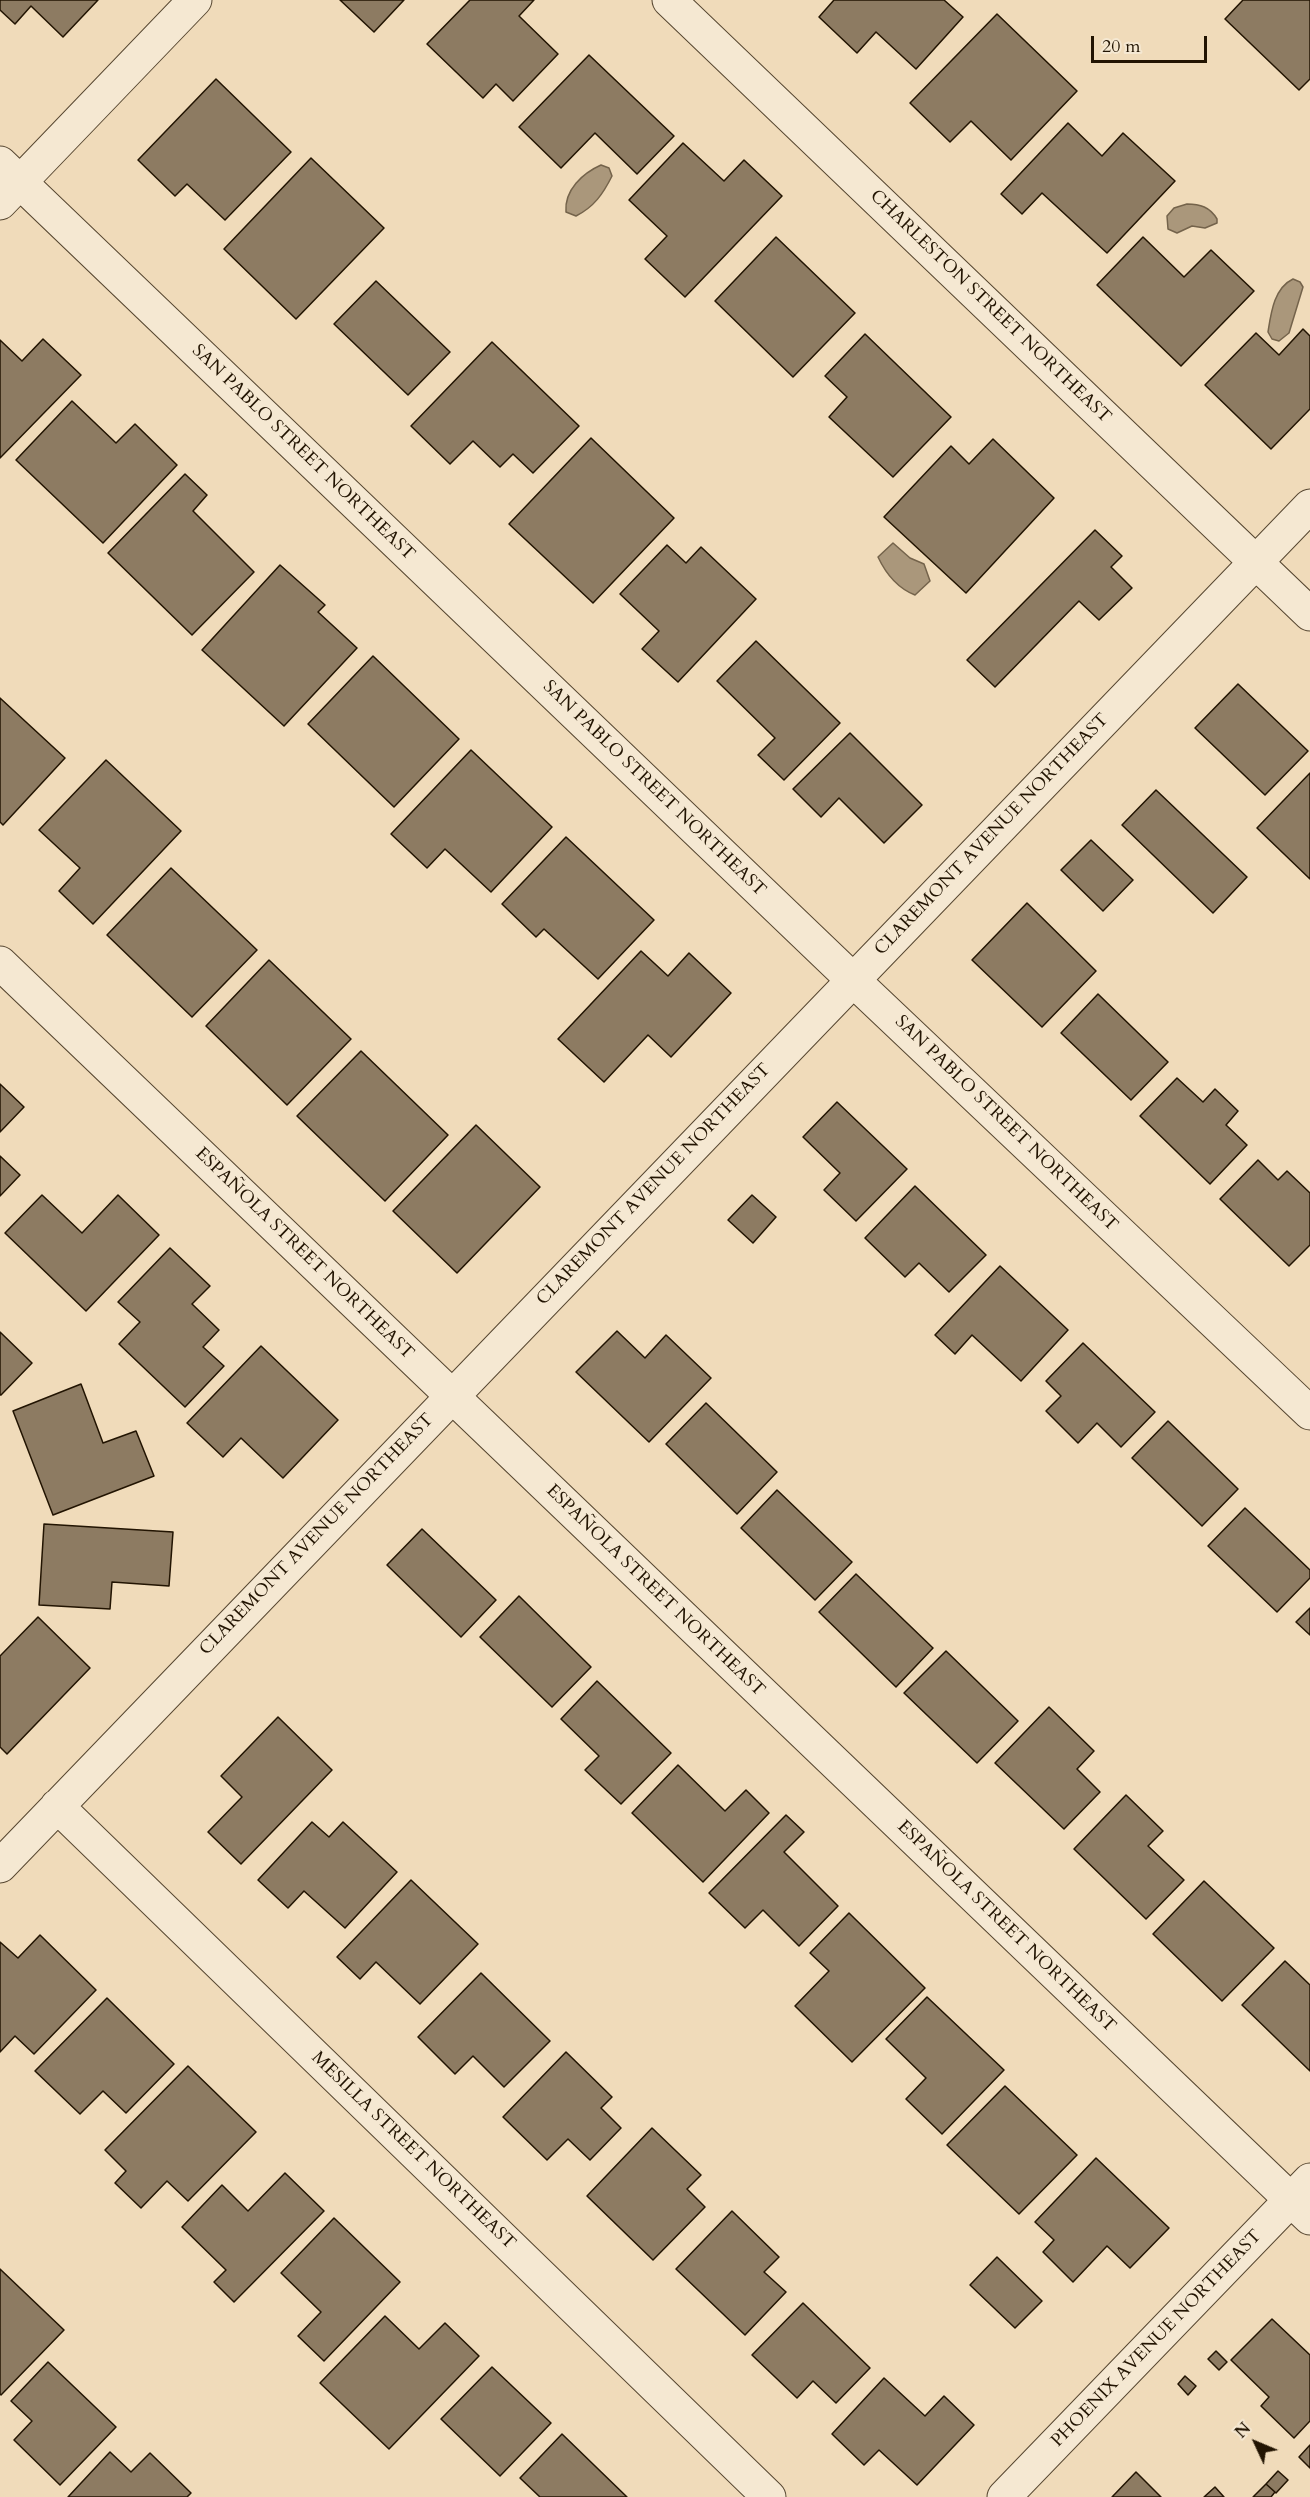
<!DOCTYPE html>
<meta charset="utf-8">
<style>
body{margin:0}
#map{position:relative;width:1310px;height:2497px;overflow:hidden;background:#f0dbba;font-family:Cardo,serif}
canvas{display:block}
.north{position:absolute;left:1226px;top:2413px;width:60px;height:60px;-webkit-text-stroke:4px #f5e8d2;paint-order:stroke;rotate:314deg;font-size:16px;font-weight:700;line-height:24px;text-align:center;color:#221402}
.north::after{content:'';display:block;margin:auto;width:21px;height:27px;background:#221402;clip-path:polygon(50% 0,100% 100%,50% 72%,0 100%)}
.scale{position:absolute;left:1091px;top:36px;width:116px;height:27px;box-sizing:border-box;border:3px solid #221402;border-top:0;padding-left:8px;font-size:18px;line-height:21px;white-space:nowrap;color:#221402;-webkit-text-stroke:4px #f5e8d2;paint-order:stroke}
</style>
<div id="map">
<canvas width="1310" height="2497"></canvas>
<div class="north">N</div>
<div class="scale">20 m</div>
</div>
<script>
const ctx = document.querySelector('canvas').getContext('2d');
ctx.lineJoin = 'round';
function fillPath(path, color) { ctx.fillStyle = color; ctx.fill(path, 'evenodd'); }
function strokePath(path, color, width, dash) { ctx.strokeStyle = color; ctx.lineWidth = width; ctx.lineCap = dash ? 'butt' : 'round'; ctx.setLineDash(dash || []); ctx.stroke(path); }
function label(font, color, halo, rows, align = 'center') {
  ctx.font = font + ' Cardo,serif'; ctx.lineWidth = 4.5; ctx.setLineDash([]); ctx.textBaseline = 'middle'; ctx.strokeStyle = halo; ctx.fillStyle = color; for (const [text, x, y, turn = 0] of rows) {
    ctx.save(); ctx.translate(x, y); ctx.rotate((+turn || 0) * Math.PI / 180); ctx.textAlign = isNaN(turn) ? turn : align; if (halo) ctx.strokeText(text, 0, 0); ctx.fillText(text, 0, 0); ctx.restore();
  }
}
const water = new Path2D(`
 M601,165L609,168L612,176C603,194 594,207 576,216L566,212C564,190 583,173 601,165Z
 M1187,204C1200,204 1210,207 1217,219V223L1205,228L1192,226L1177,233L1168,229L1167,216L1174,208Z
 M1293,279L1300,282L1303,287L1289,333L1279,341L1272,339L1268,332C1271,313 1274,288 1293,279Z
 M893,543L910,558L924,564L930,581L915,595C897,588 886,574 878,557Z`);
const building = new Path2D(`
 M0,0H98L63,37L31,6L15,24L0,10Z
 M340,0H404L374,32Z
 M470,0H534L519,16L558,54L513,101L496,84L483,98L427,44Z
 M834,0H944L963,17L916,69L876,32L857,53L819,17Z
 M1243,0H1310V79L1299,90L1225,19Z
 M997,14L1077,91L1011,160L971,121L950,142L910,103Z
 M589,55L674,136L637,174L595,133L561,168L519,127Z
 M216,79L291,152L225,220L187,184L175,196L138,160Z
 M1068,123L1102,156L1123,133L1175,181L1107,253L1042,193L1022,214L1001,194Z
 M683,143L724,181L744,160L782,196L685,297L645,259L667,236L629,200Z
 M311,158L384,228L296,319L224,249Z
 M776,237L855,313L793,377L715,301Z
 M1143,237L1184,277L1211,250L1254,291L1181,366L1097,285Z
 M376,281L450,352L408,395L334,324Z
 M1303,329L1310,336V409L1271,449L1205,385L1256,333L1279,355Z
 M865,334L951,417L893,477L829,417L847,397L825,376Z
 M43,339L81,375L0,458V340L22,361Z
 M492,342L579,426L533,473L513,454L500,467L473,441L450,464L411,426Z
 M72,401L116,443L135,424L177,465L103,543L16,460Z
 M591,438L674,518L593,603L509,524Z
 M993,439L1054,498L966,593L884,517L951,446L969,464Z
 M185,474L207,495L193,511L254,572L192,635L108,553Z
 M1095,530L1122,556L1111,567L1132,588L1099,620L1079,601L995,687L967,660Z
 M667,545L686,563L701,547L756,599L678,682L642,649L659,631L620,594Z
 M280,565L325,605L318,612L357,648L284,726L202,650Z
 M756,641L840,723L784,780L758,755L775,738L717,681Z
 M373,656L459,739L394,807L308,724Z
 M1238,684L1308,751L1265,795L1195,728Z
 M0,698L65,758L3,825L0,822Z
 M850,733L922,805L884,843L839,798L821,817L793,789Z
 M471,750L552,827L491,892L445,849L427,868L391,834Z
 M106,760L181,831L93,924L59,891L80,868L39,830Z
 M1310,773V879L1257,828Z
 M1156,790L1247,877L1213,913L1122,825Z
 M566,837L654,920L598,979L544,929L536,937L502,904Z
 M1091,840L1133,880L1103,911L1061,870Z
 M171,868L257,950L192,1017L107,935Z
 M1027,903L1096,971L1042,1027L972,960Z
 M641,951L668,976L689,953L731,993L671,1057L648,1035L604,1082L558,1039Z
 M269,960L351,1039L287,1105L206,1026Z
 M1098,994L1168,1062L1131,1100L1061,1033Z
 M361,1051L448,1135L385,1201L297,1116Z
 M1177,1078L1203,1102L1215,1089L1238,1111L1226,1125L1247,1145L1210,1184L1140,1116Z
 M0,1084L24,1107L0,1132Z
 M837,1102L907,1169L856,1221L824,1190L840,1173L803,1137Z
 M476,1125L540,1187L457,1273L393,1211Z
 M0,1156L20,1175L0,1196Z
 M1258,1160L1278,1180L1287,1171L1310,1193V1245L1289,1266L1220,1199Z
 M915,1186L986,1255L949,1292L919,1263L905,1277L865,1238Z
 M42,1195L82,1233L118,1195L159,1235L86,1311L5,1233Z
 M752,1195L776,1217L753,1243L728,1220Z
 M170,1248L210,1286L192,1304L219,1330L203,1347L224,1366L185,1407L119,1344L140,1322L118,1302Z
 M1000,1266L1068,1330L1021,1381L972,1335L955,1354L935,1335Z
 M617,1331L645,1358L666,1335L711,1378L649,1442L576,1372Z
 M0,1332L32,1363L1,1395H0Z
 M1083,1343L1155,1412L1121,1447L1097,1423L1078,1443L1046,1411L1061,1396L1046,1381Z
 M261,1346L338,1420L283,1478L241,1438L223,1457L187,1423Z
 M81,1384L103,1443L136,1431L154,1476L53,1515L13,1411Z
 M706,1403L777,1472L737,1514L666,1444Z
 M1168,1421L1238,1489L1202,1526L1132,1458Z
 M777,1490L852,1562L815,1600L741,1528Z
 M1245,1508L1310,1570V1578L1277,1612L1208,1546Z
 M44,1524L173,1532L169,1586L112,1582L110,1609L39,1605Z
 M422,1529L496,1600L461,1637L387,1565Z
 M856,1574L933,1648L896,1687L819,1612Z
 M519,1596L591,1667L552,1707L480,1637Z
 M1310,1608V1635L1296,1622Z
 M38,1617L90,1668L7,1754L0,1747V1656Z
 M946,1651L1018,1721L977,1763L904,1693Z
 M597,1681L671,1753L621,1804L585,1770L599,1756L561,1719Z
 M1049,1707L1094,1751L1077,1769L1100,1792L1064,1829L995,1763Z
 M278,1717L332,1770L241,1864L208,1832L242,1797L221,1776Z
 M678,1765L725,1811L746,1790L769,1813L703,1882L632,1813Z
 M1126,1795L1163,1831L1148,1846L1184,1880L1146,1919L1074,1849Z
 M786,1815L804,1832L784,1852L838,1906L799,1946L763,1910L745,1928L709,1893Z
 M312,1822L329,1837L343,1822L397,1872L345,1928L304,1891L288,1908L258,1880Z
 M411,1880L478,1944L420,2004L376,1962L360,1979L337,1957Z
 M1204,1881L1274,1948L1222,2001L1153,1934Z
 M849,1913L925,1988L852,2062L795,2006L829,1971L810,1953Z
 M40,1935L96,1990L34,2054L15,2036L0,2052V1942L18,1958Z
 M1285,1961L1310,1985V2071L1242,2005Z
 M481,1973L550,2041L504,2087L473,2056L455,2074L418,2037Z
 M927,1997L1004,2070L942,2134L906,2099L926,2078L886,2039Z
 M107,1998L174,2064L126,2113L103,2091L80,2114L35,2071Z
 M566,2052L612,2097L601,2108L621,2128L590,2160L568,2139L547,2160L503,2117Z
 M188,2066L256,2132L188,2201L167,2181L141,2208L115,2183L126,2171L105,2150Z
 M1005,2086L1077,2155L1019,2214L947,2145Z
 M652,2128L701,2175L687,2189L705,2207L653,2260L587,2196Z
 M1096,2158L1169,2228L1130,2268L1107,2246L1073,2282L1043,2252L1054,2240L1035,2222Z
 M285,2173L324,2211L234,2302L214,2282L226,2270L182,2227L222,2185L248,2211Z
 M732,2211L779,2257L764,2272L786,2292L745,2335L676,2269Z
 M334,2218L400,2282L324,2361L298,2336L321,2312L281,2273Z
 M997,2257L1042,2301L1015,2328L970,2285Z
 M0,2269L64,2330L1,2395L0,2394Z
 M803,2303L870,2368L836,2403L813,2381L797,2398L752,2355Z
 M385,2316L419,2349L445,2323L479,2356L389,2449L320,2383Z
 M1272,2319L1310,2355V2421L1294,2438L1261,2406L1269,2397L1231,2360Z
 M1216,2351L1227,2362L1219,2370L1208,2359Z
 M48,2362L116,2427L60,2485L14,2440L32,2421L11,2401Z
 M492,2367L551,2423L500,2476L441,2419Z
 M1185,2376L1196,2386L1188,2395L1178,2384Z
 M884,2378L925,2416L944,2396L974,2425L917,2485L879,2450L864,2465L832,2434Z
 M562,2434L627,2497H540L520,2478Z
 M1310,2445V2468L1299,2457Z
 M110,2452L131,2472L150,2453L191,2493L187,2497H68Z
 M1278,2471L1288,2480L1276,2493L1266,2484Z
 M1136,2472L1161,2497H1112Z
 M1266,2484L1275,2492L1271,2497H1253Z
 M1215,2487L1224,2497H1204Z`);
const street = new Path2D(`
 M669,0L1310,614
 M0,163L853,980L1310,1413
 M0,203L195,0
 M0,963L1310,2218
 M57,1806L769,2497
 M0,1866L1310,506
 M1004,2497L1310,2180`);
const streetNames = [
 ["CHARLESTON STREET NORTHEAST",990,307,44],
 ["SAN PABLO STREET NORTHEAST",303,453,44],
 ["SAN PABLO STREET NORTHEAST",654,789,44],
 ["CLAREMONT AVENUE NORTHEAST",992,835,-46],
 ["SAN PABLO STREET NORTHEAST",1006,1124,44],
 ["CLAREMONT AVENUE NORTHEAST",654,1185,-46],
 ["ESPAÑOLA STREET NORTHEAST",304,1254,44],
 ["CLAREMONT AVENUE NORTHEAST",317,1535,-46],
 ["ESPAÑOLA STREET NORTHEAST",655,1591,44],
 ["ESPAÑOLA STREET NORTHEAST",1006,1927,44],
 ["MESILLA STREET NORTHEAST",413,2151,44],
 ["PHOENIX AVENUE NORTHEAST",1157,2339,-46]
];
fillPath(water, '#aa977b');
strokePath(water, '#74634b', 1.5);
fillPath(building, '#8d7b62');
strokePath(building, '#221402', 1.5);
strokePath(street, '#564630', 35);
strokePath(street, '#f5e8d2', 33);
label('18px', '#221402', '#f5e8d2', streetNames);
</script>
